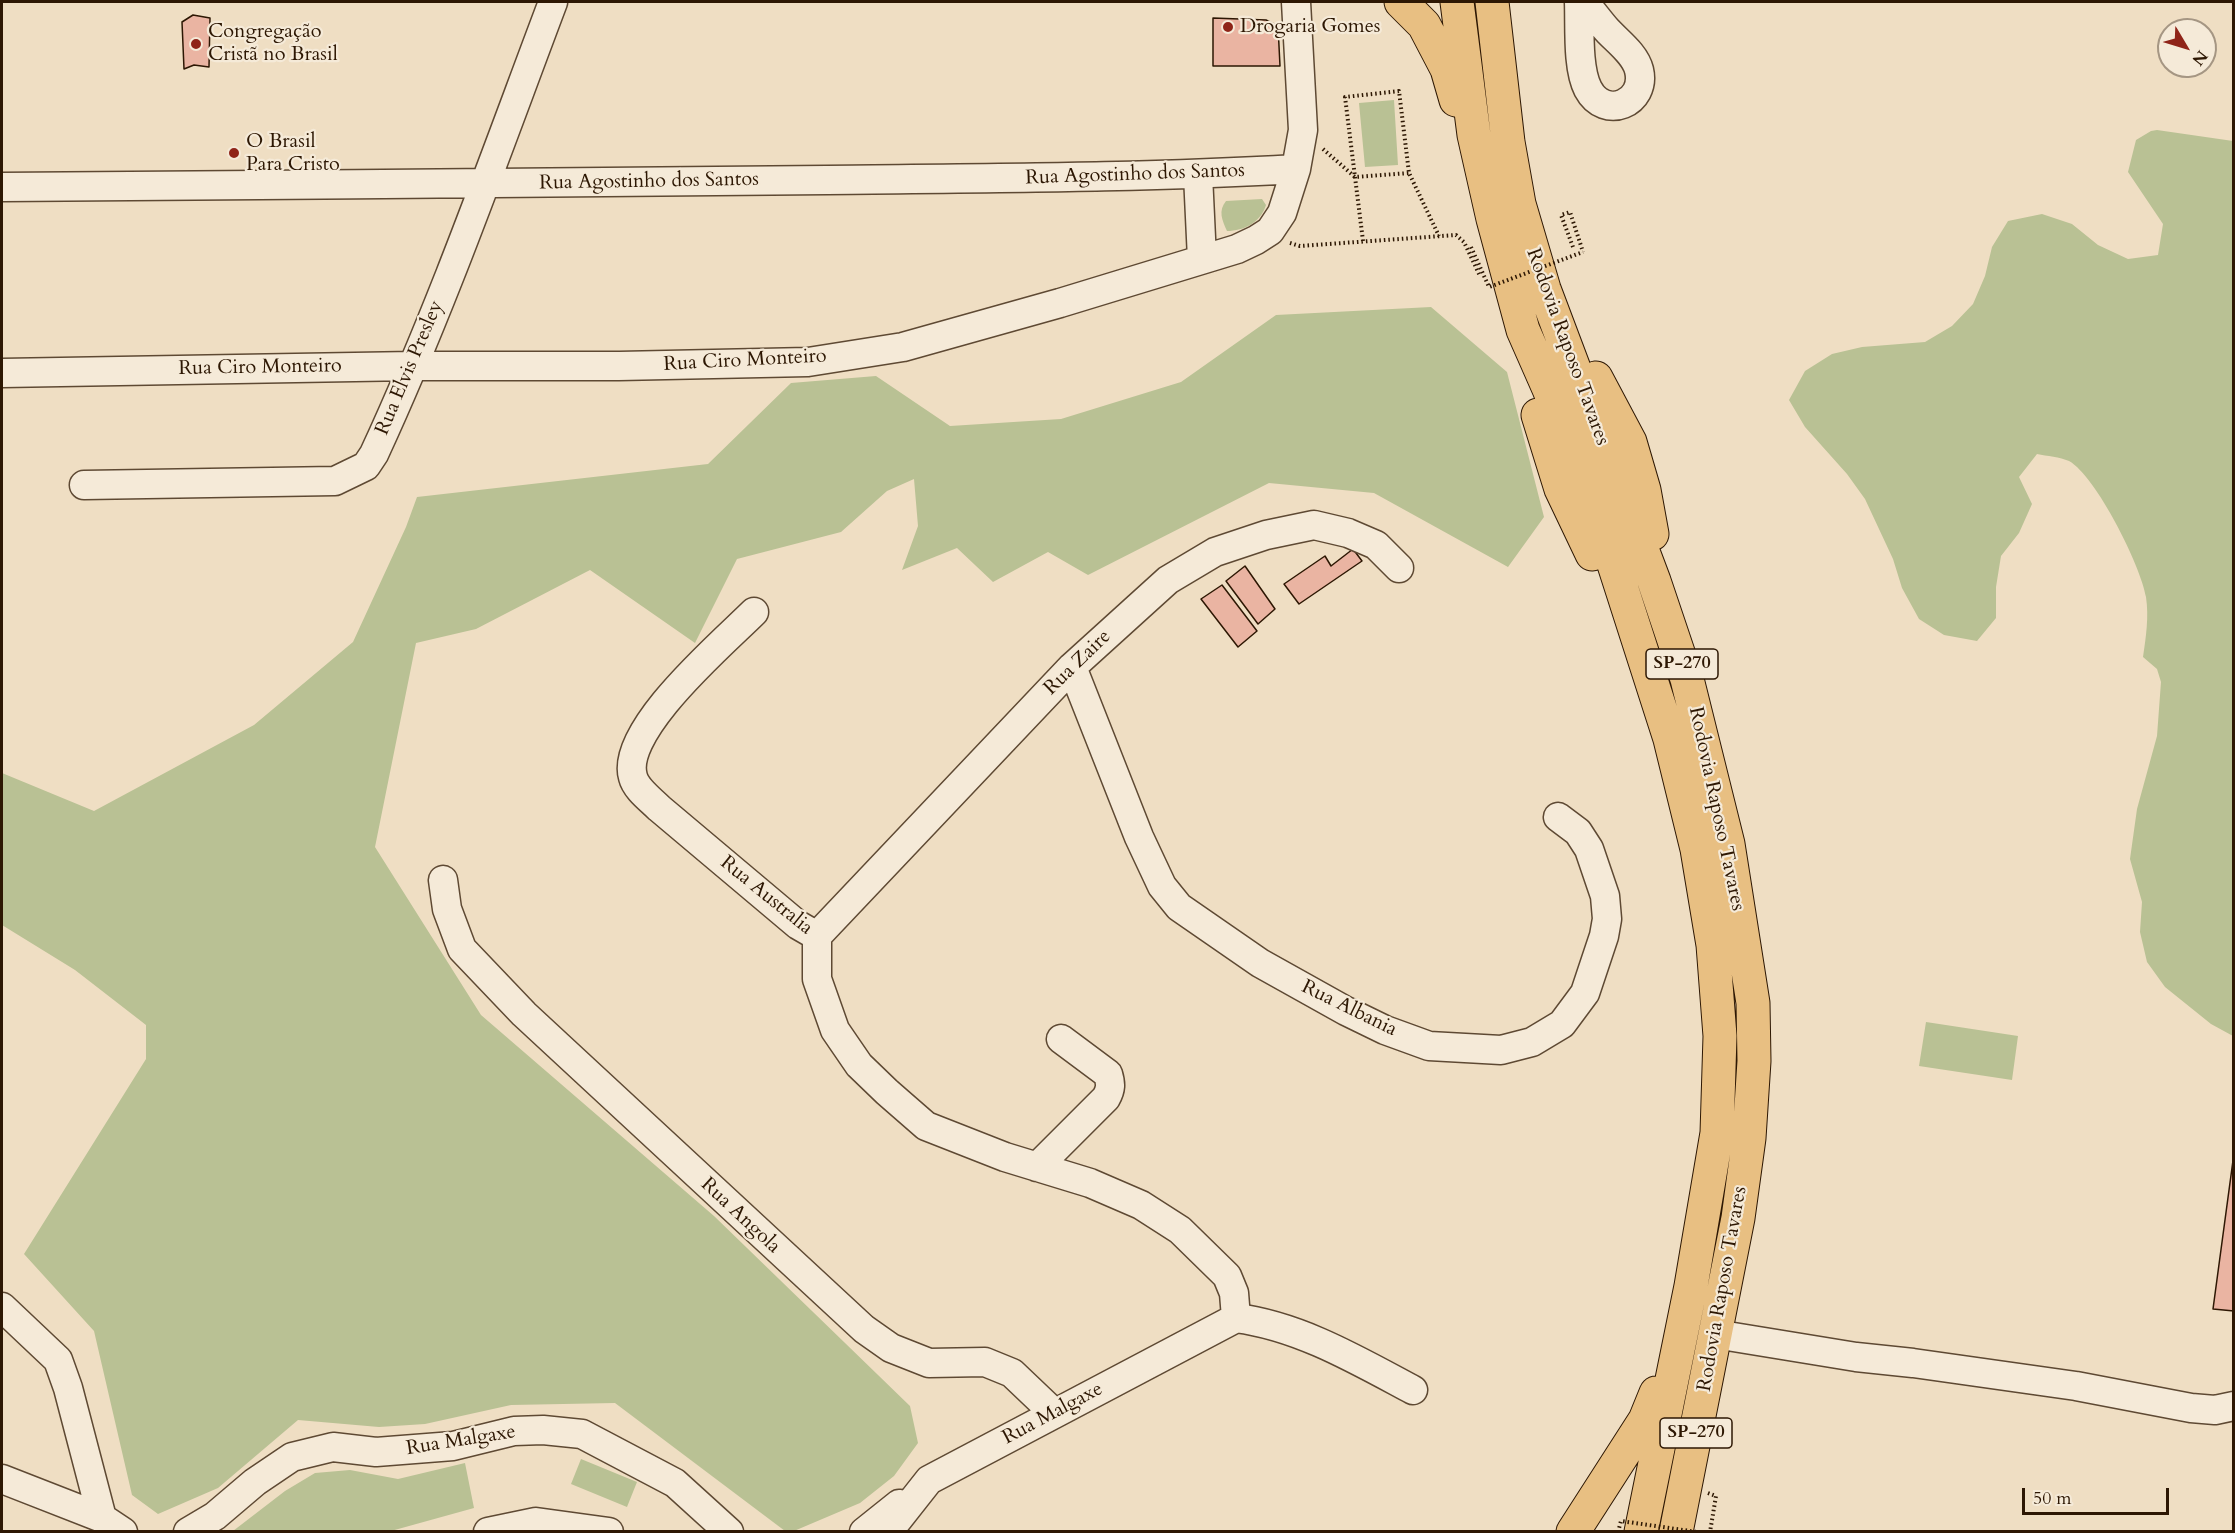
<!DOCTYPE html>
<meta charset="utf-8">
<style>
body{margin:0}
#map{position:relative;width:2235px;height:1533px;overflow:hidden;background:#efdec3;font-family:Cardo,serif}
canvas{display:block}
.frame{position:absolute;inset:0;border:3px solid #2d1703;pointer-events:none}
.north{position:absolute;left:2157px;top:18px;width:60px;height:60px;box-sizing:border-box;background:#f5ead8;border:2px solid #a59683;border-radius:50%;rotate:128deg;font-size:16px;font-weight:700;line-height:24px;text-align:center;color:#2d1703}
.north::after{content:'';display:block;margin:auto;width:21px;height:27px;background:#8f2418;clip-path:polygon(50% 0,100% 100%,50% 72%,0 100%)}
.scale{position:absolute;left:2022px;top:1488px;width:147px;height:27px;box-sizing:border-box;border:3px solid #2d1703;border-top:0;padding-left:8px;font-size:18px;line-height:21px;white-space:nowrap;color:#2d1703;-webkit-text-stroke:4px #f5ead8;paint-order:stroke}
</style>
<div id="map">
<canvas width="2235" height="1533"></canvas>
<div class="frame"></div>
<div class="north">N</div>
<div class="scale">50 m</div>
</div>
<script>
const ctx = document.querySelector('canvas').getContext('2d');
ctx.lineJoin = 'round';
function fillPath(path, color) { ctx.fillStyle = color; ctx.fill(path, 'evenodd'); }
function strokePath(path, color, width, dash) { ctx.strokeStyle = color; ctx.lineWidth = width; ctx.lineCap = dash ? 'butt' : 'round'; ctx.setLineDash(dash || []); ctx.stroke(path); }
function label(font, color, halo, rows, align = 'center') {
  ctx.font = font + ' Cardo,serif'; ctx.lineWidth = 4.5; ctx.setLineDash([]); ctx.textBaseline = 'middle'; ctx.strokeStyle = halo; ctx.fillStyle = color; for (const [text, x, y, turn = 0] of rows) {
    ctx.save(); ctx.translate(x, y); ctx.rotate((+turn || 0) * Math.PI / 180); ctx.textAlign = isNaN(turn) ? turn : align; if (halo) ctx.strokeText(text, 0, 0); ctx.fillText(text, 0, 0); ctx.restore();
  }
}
const green = new Path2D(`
 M1394,100L1398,165L1365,167L1359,103Z
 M2157,130L2233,141V1036L2211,1024L2165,987L2147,962L2140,932L2142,902L2130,859L2137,809L2157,736L2161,682L2157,669L2143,657C2146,637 2149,617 2146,597C2141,566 2096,476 2069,461C2060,457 2047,456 2037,454L2019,477L2032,504L2019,533L2001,556L1996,587V618L1977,641L1944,635L1919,619L1902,588L1893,559L1865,499L1847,474L1805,427L1789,400L1805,371L1832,354L1862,347L1925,342L1952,326L1973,304L1985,276L1992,247L2008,221L2042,214L2072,224L2098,245L2128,259L2158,255L2163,224L2128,172L2136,140L2151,131Z
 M1262,199L1266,205C1261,222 1244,231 1227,231C1222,220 1218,211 1226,201Z
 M1431,307L1507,372L1544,517L1508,567L1374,493L1269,483L1088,575L1048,552L993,582L957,548L902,570L918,526L914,479L887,491L841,532L737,559L695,643L590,570L476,629L416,643L375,847L481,1015L714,1216L910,1406L918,1443L894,1476L860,1503L794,1531H785L615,1403L511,1405L425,1424L379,1427L298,1420L218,1488L158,1514L132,1495L94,1331L24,1254L146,1059V1025L75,970L2,925V773L94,811L254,725L353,642L406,527L417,497L708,464L791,383L876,376L950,426L1061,419L1181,382L1276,315Z
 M1926,1022L2018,1036L2012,1080L1919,1066Z
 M581,1459L637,1482L627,1507L571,1484Z
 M465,1463L474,1508L391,1531H233L285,1491L315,1473L350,1470L398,1479Z`);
const building = new Path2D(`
 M193,15L210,18L209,67L194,65L184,69L182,22Z
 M1213,18L1266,20L1278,26L1280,66H1213Z
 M1353,549L1362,561L1299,604L1284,584L1325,556L1331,566Z
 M1245,566L1275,609L1258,624L1226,581Z
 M1222,585L1257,631L1238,647L1201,599Z
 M2234,1153V1311L2213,1309Z`);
const path = new Path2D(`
 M1323,149L1355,177L1409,173
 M1363,241L1345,97L1399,91L1409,173L1439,236
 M1290,243L1300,246L1456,235L1464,242L1480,276
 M1573,247L1561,215L1570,212L1583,252
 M1708,1493L1716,1496L1710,1532`);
const minor = new Path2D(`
 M1579,2C1580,26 1577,68 1588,89C1605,121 1647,103 1639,70C1635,54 1618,42 1607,30C1599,21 1592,11 1584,2
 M1198,175L1202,259
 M2,187C277,184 552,184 827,180C984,178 1140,178 1296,169
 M2,373L413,366H619L808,362L903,347L1060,303L1237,249L1256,240L1270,231L1282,213L1296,169L1303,130L1296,2
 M84,485L335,481L366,466L374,454C442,307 496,153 553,2
 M754,612C724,642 619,731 633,777C636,789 650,799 659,808L798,925L817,936V979L835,1030L859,1065L887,1092L926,1126L1005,1157L1090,1183L1141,1205L1180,1230L1227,1276L1234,1293L1236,1318
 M1072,667L1139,837L1162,886L1179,907L1260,963L1346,1011L1385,1030L1429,1046L1501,1050L1532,1042L1562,1024L1585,993L1604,936L1607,919L1605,896L1589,849L1578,832L1558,817
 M443,880L447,909L462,949L524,1014L864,1329L891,1348L929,1363L985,1362L1012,1373L1054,1413
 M817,936L1072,667L1168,580L1215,552L1266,535L1314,525L1348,533L1376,545L1399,568
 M1037,1167L1106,1098C1111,1089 1111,1084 1108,1074L1061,1039
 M2,1307L58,1360L68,1388L102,1518L123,1532
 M1236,1318C1299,1326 1357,1360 1413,1390
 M1715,1334L1856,1357L1913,1363L2076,1386L2191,1408L2215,1410L2234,1406
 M2,1479L102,1518
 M188,1532L215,1516L255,1482L292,1457L333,1447L376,1452L453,1446L514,1431L543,1430L582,1434L675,1483L729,1532
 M488,1532L536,1522L609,1532
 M864,1532L899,1504
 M888,1532L929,1480L1236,1318`);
const highway = new Path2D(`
 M1401,2L1424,25L1447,69L1456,100
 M1457,2L1474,135L1493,219L1523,330L1549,389L1600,521L1670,739L1697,849L1713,945L1720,1036L1717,1133L1691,1286L1641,1532
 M1492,2L1508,142L1519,204L1544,289L1654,581L1687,679L1728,844L1753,1003L1754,1061L1749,1138L1738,1218L1676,1532
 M1596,378L1630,442L1644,490L1652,534
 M1538,415L1561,489L1592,554
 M1573,1532L1645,1420L1656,1393`);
const pathBridge = new Path2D(`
 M1471,247L1489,287L1583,252
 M1618,1532L1621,1521L1697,1532`);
const markers = [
 [1228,27,6,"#8f2418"],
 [196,44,6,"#8f2418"],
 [234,153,6,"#8f2418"]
];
const shields = [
 [1682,664,72],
 [1696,1433,72]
];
const shieldNames = [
 ["SP-270",1682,664],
 ["SP-270",1696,1433]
];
const poiNames = [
 ["Drogaria Gomes",1240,27],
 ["Congregação",208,32],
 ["Cristã no Brasil",208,55],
 ["O Brasil",246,142],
 ["Para Cristo",246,165]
];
const streetNames = [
 ["Rua Agostinho dos Santos",1135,175,-2],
 ["Rua Agostinho dos Santos",649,182,-1],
 ["Rodovia Raposo Tavares",1567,347,70],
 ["Rua Ciro Monteiro",745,361,-3],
 ["Rua Ciro Monteiro",260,368,-1],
 ["Rua Elvis Presley",410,368,-67],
 ["Rua Zaire",1078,663,-44],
 ["Rodovia Raposo Tavares",1716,809,78],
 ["Rua Australia",766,896,39],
 ["Rua Albania",1349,1009,26],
 ["Rua Angola",740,1216,43],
 ["Rodovia Raposo Tavares",1723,1289,-80],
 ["Rua Malgaxe",1053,1414,-28],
 ["Rua Malgaxe",461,1441,-9]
];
fillPath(green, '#b9c194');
fillPath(building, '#eab4a2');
strokePath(building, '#2d1703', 1.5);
strokePath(minor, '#5e4933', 31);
strokePath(highway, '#2d1703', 35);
strokePath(path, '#2d1703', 4, [1.5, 3]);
strokePath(minor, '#f5ead8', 28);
strokePath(highway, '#e8bf82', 33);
strokePath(pathBridge, '#2d1703', 4, [1.5, 3]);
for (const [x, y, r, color] of markers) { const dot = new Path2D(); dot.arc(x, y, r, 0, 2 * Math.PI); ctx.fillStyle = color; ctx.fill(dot); strokePath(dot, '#f5ead8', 2); }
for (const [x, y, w] of shields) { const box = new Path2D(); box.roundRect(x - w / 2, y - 15, w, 30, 4.5); ctx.fillStyle = '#f5ead8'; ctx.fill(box); strokePath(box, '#2d1703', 1.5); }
label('bold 18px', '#2d1703', null, shieldNames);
label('20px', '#2d1703', '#f5ead8', poiNames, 'left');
label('20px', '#2d1703', '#f5ead8', streetNames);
</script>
